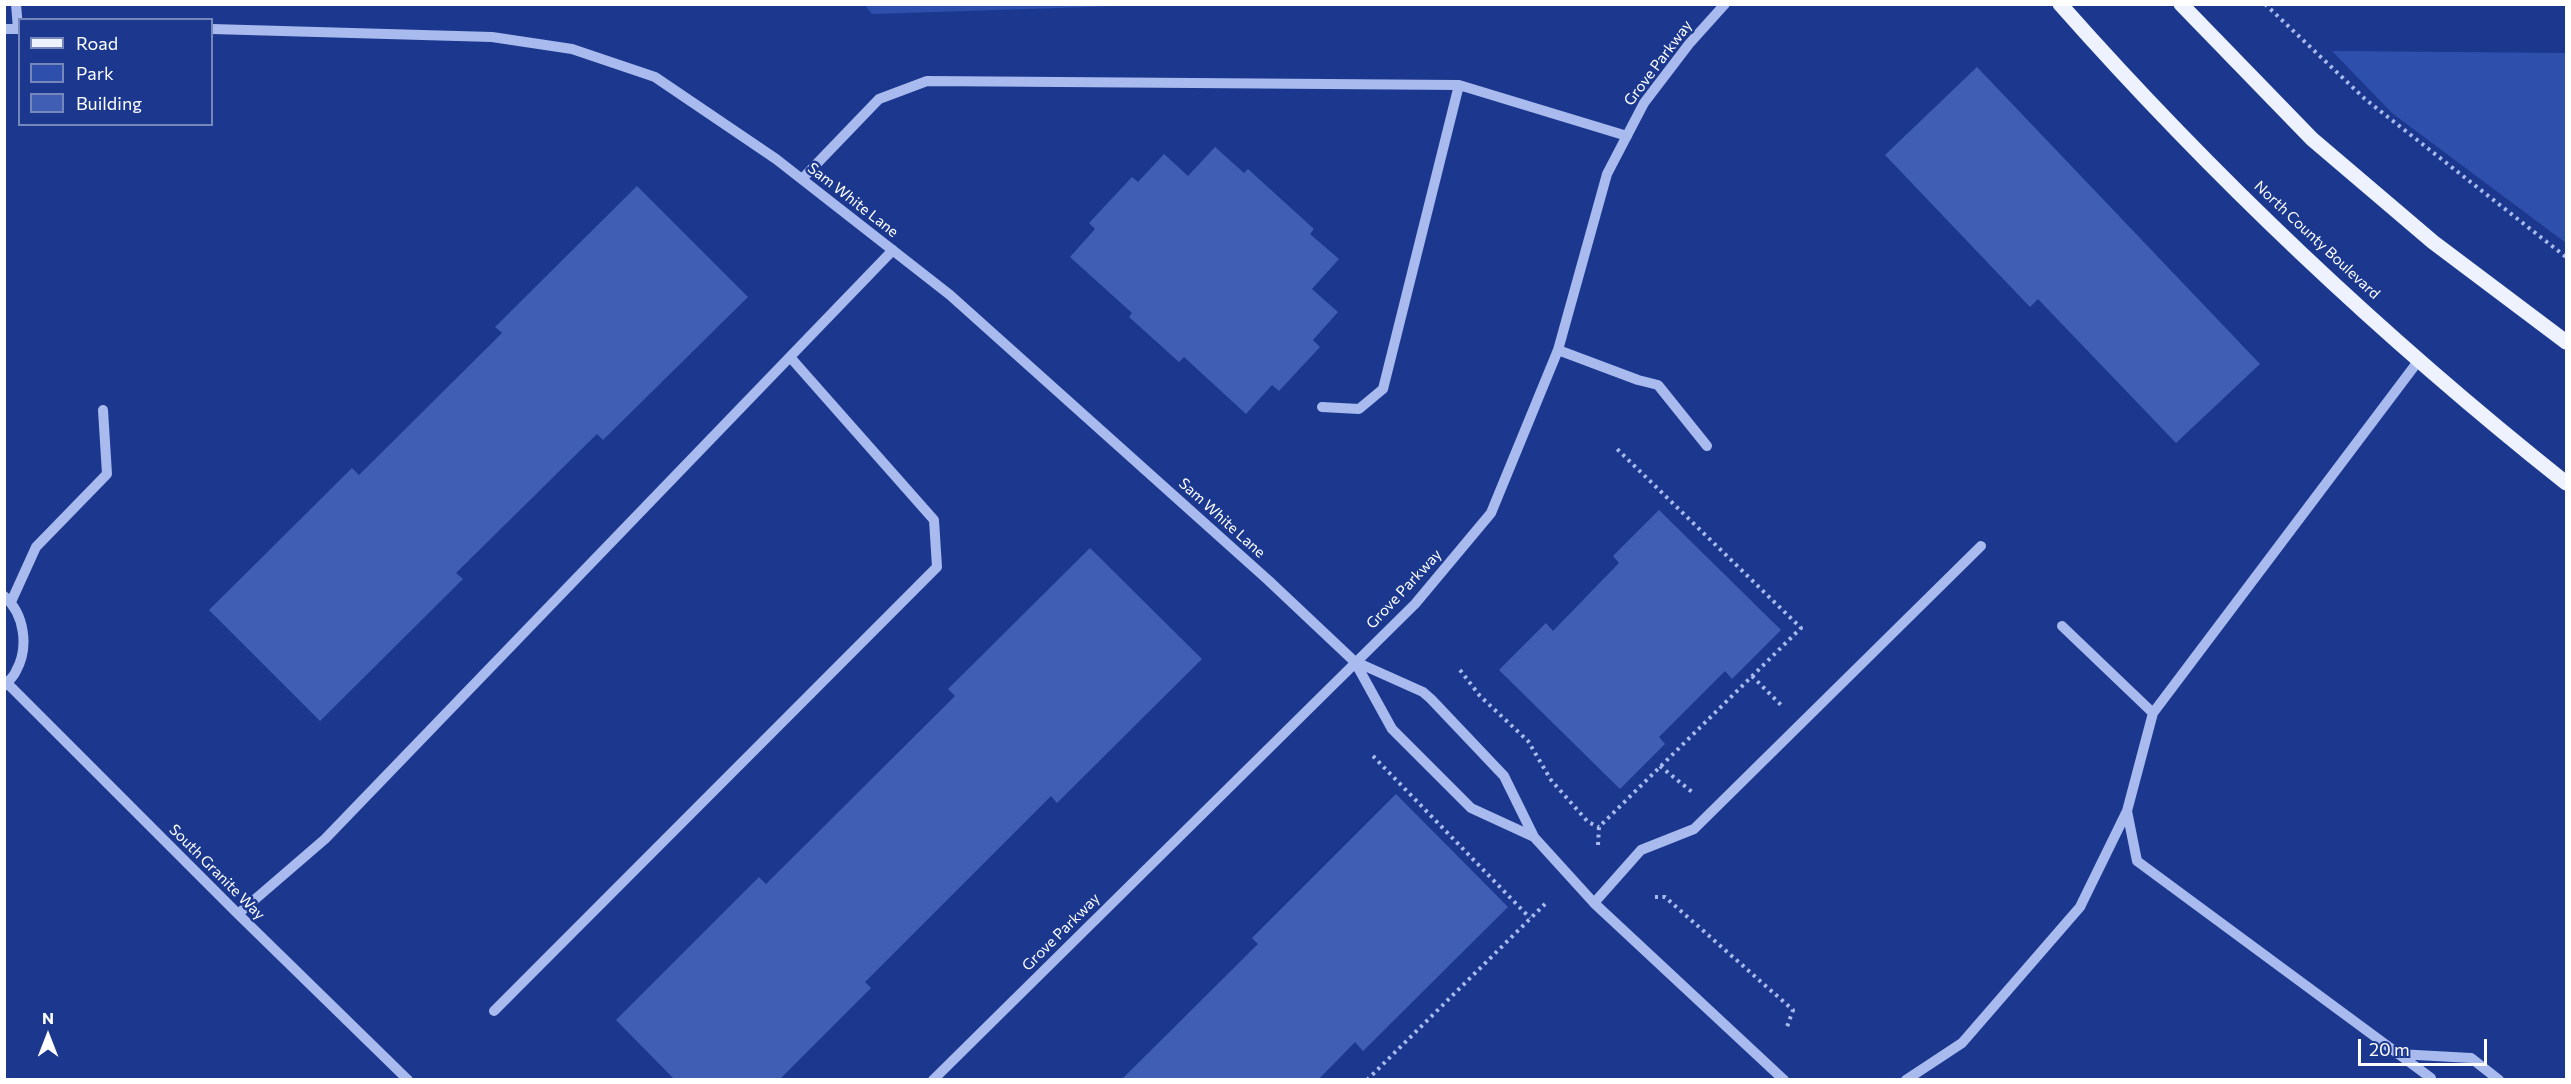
<!DOCTYPE html>
<style>
body{margin:0}
#map{position:relative;width:2571px;height:1084px;overflow:hidden;background:#1b388e;font-family:Commissioner,sans-serif}
canvas{display:block}
.frame{position:absolute;inset:0;border:6px solid #fff;pointer-events:none}
.legend{position:absolute;left:18px;top:18px;width:195px;height:108px;box-sizing:border-box;background:#1b388e;border:2px solid #7688bb;margin:0;padding:8px 10px;list-style:none;font-size:18px;color:#fff}
.legend li{display:flex;align-items:center;gap:12px;height:30px}
.legend b{width:30px;border:2px solid #7688bb}
.north{position:absolute;left:18px;top:1006px;width:60px;height:60px;-webkit-text-stroke:4px #1b388e;paint-order:stroke;rotate:0deg;font-size:16px;font-weight:700;line-height:24px;text-align:center;color:#fff}
.north::after{content:'';display:block;margin:auto;width:21px;height:27px;background:#fff;clip-path:polygon(50% 0,100% 100%,50% 72%,0 100%)}
.scale{position:absolute;left:2358px;top:1039px;width:129px;height:27px;box-sizing:border-box;border:3px solid #fff;border-top:0;padding-left:8px;font-size:18px;line-height:21px;white-space:nowrap;color:#fff;-webkit-text-stroke:4px #1b388e;paint-order:stroke}
</style>
<div id="map">
<canvas width="2571" height="1084"></canvas>
<div class="frame"></div>
<ul class="legend">
<li><b style="height:8px;background:#eef2ff"></b>Road</li>
<li><b style="height:16px;background:#2e50ac"></b>Park</li>
<li><b style="height:16px;background:#3f5eb4"></b>Building</li>
</ul>
<div class="north">N</div>
<div class="scale">20 m</div>
</div>
<script>
const ctx = document.querySelector('canvas').getContext('2d');
ctx.lineJoin = 'round';
function fillPath(path, color) { ctx.fillStyle = color; ctx.fill(path, 'evenodd'); }
function strokePath(path, color, width, dash) { ctx.strokeStyle = color; ctx.lineWidth = width; ctx.lineCap = dash ? 'butt' : 'round'; ctx.setLineDash(dash || []); ctx.stroke(path); }
function label(font, color, halo, rows, align = 'center') {
  ctx.font = font + ' Commissioner,sans-serif'; ctx.lineWidth = 5; ctx.setLineDash([]); ctx.textBaseline = 'middle'; ctx.strokeStyle = halo; ctx.fillStyle = color; for (const [text, x, y, turn = 0] of rows) {
    ctx.save(); ctx.translate(x, y); ctx.rotate((+turn || 0) * Math.PI / 180); ctx.textAlign = isNaN(turn) ? turn : align; if (halo) ctx.strokeText(text, 0, 0); ctx.fillText(text, 0, 0); ctx.restore();
  }
}
const green = new Path2D(`
 M865,5H1152L872,14Z
 M2332,51L2566,53V243L2392,113Z`);
const building = new Path2D(`
 M1977,67L2260,364L2176,443L2038,299L2030,307L1885,155Z
 M1215,147L1244,173L1248,169L1314,229L1310,234L1339,259L1312,289L1338,312L1313,340L1320,347L1279,391L1272,385L1246,414L1184,357L1179,362L1129,317L1132,313L1070,257L1095,229L1089,223L1132,177L1138,182L1164,154L1188,176Z
 M637,186L748,297L603,440L597,434L456,573L463,579L320,721L209,610L352,468L359,475L502,333L495,327Z
 M1659,510L1781,630L1732,679L1725,671L1659,737L1665,744L1620,789L1499,670L1546,623L1553,631L1619,563L1613,556Z
 M1090,548L1202,659L1057,803L1051,796L865,982L871,988L779,1080H675L616,1020L759,877L766,884L955,696L948,689Z
 M1396,794L1508,907L1363,1051L1355,1042L1318,1080H1121L1258,944L1252,938Z`);
const path = new Path2D(`
 M2265,4L2365,99L2566,257
 M1460,670L1480,696L1528,741L1551,780L1588,822L1599,827
 M1752,676L1781,705
 M1373,756L1530,918
 M1660,766L1692,792
 M1598,845L1599,827L1801,628L1614,446
 M1655,897H1665L1793,1010L1787,1027
 M1367,1080L1545,904
 M2022,1080H2027`);
const minor = new Path2D(`
 M16,4L18,29
 M4,29H20
 M212,29L492,37L572,49L655,77L776,159L950,295L1268,580L1355,662L1392,729L1471,808L1534,837
 M802,179L879,99L927,81L1459,85L1627,136
 M1558,350L1638,380L1658,385L1707,446
 M1322,407L1359,409L1383,389L1459,85
 M4,596C25,614 29,648 16,671C14,677 8,681 4,686
 M11,602L36,547L107,474L103,410
 M2062,626L2153,713
 M1356,662L1423,692L1431,699L1504,776L1534,837L1594,903L1784,1080
 M7,683L238,914L408,1080
 M2127,811L2137,861L2431,1078
 M1594,903L1641,850L1694,829L1981,546
 M238,914L325,839L893,250
 M494,1011L937,567L934,520L790,357
 M2398,1054L2471,1058L2499,1080
 M933,1080L1415,604L1491,513L1558,350L1607,174L1644,103L1689,44L1725,4
 M1906,1080L1962,1043L2080,907L2127,811L2153,713L2419,360`);
const major = new Path2D(`
 M2060,4C2214,178 2385,339 2566,483
 M2181,4L2312,139L2433,242L2566,342`);
const streetNames = [
 ["Grove Parkway",1658,63,-53],
 ["Sam White Lane",853,200,38],
 ["North County Boulevard",2317,240,43],
 ["Sam White Lane",1222,518,42],
 ["Grove Parkway",1404,589,-47],
 ["South Granite Way",217,872,45],
 ["Grove Parkway",1061,932,-45]
];
fillPath(green, '#2e50ac');
fillPath(building, '#3f5eb4');
strokePath(path, '#a8baee', 4, [3, 4.5]);
strokePath(minor, '#a8baee', 10);
strokePath(major, '#eef2ff', 15);
label('15px', '#fff', '#1b388e', streetNames);
</script>
